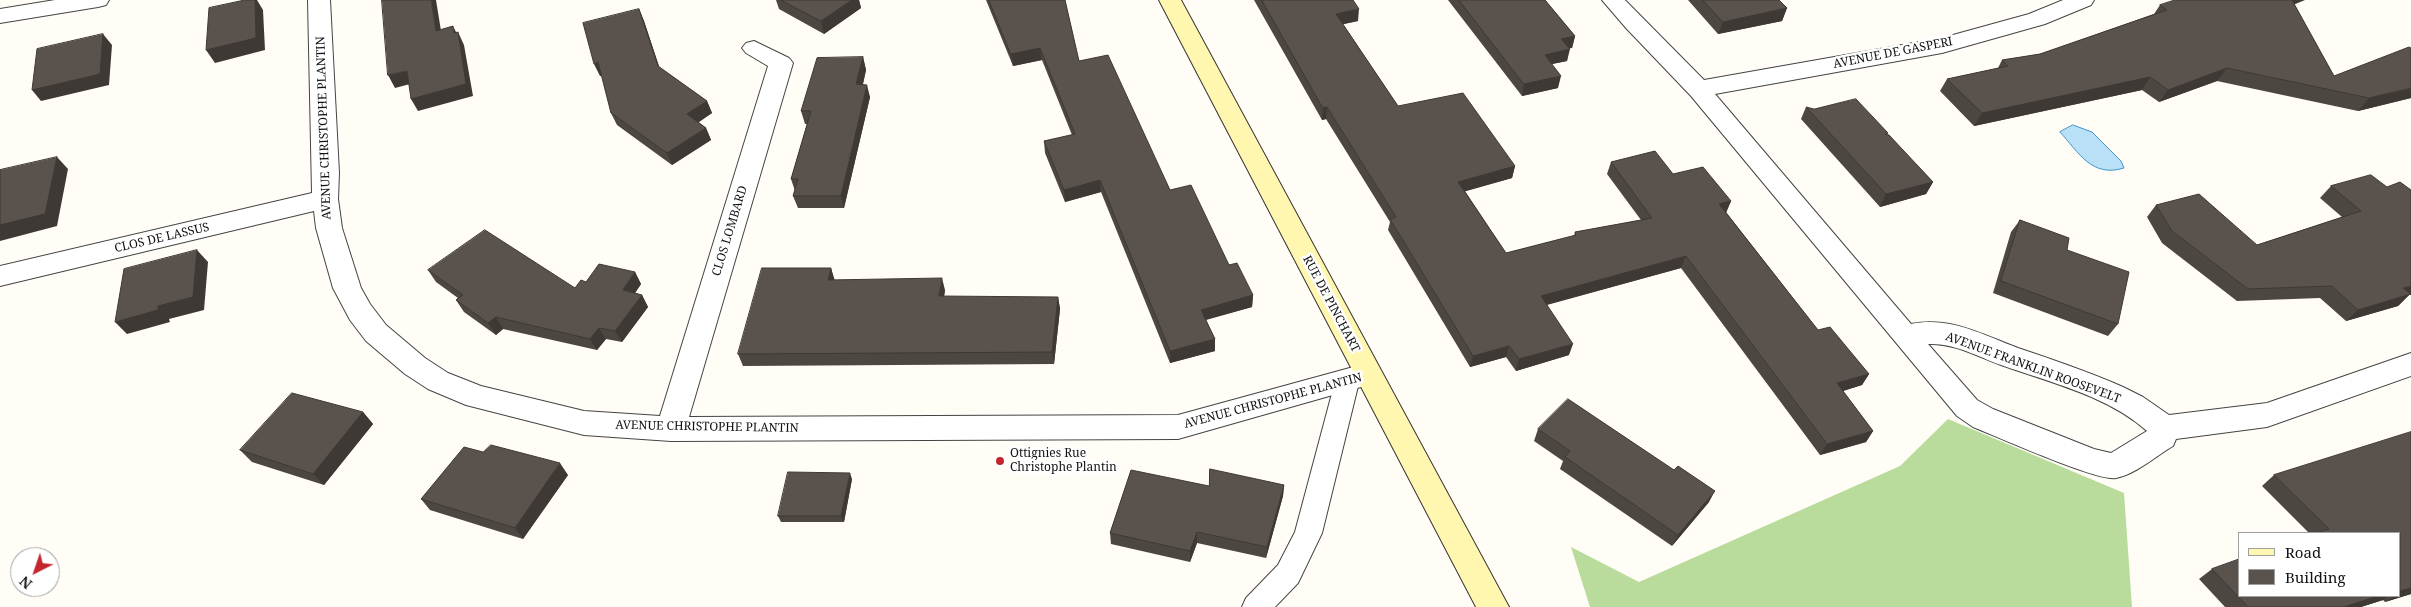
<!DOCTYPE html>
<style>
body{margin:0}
#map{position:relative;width:2411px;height:607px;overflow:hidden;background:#fffdf5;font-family:"Noto Serif",serif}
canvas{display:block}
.legend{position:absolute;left:2238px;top:532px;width:162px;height:65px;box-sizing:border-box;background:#fff;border:1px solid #a0a0a0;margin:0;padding:6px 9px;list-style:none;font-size:15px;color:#111}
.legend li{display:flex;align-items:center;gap:10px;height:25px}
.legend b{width:25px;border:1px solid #a0a0a0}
.north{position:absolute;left:10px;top:547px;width:50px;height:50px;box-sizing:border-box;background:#fff;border:1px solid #a0a0a0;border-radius:50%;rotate:221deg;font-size:14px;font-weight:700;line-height:20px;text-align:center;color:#111}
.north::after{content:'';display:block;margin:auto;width:18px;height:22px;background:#c4262e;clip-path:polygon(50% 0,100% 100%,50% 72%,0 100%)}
</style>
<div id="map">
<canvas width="2411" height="607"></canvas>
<ul class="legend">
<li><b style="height:6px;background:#fff6b0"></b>Road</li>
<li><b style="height:14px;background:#5a524d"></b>Building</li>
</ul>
<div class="north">N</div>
</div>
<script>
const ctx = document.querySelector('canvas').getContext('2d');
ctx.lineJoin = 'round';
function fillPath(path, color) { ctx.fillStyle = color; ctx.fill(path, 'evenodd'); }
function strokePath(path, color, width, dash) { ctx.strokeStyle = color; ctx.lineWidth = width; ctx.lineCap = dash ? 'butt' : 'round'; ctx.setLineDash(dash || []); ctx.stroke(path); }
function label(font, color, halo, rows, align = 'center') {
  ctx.font = font + ' "Noto Serif",serif'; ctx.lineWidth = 5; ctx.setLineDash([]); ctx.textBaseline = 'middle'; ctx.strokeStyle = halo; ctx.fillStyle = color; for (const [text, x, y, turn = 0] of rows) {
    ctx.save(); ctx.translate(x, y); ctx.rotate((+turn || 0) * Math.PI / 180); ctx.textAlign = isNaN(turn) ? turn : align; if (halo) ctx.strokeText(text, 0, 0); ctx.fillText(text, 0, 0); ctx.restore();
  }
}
const forest = new Path2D(`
 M1948,419L2124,493L2132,607H1590L1571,547L1639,582L1900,466Z`);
const water = new Path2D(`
 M2073,125L2092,132L2121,161L2124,168C2092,178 2079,153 2060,132Z`);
const service = new Path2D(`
 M1347,372L1356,375L1359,382L1322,533L1298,583L1275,607H1242L1246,598L1278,565L1295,532L1335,382L1338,375Z`);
const minor = new Path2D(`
 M55,0H109L106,5L98,7L0,23V9Z
 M308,0H330L339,173L338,199L342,228L361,288L370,304L386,325L425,358L448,373L481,386L584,411L660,416L768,66L746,53L742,48L746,43L754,41L789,58L793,63L689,417L1178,415L1368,363L1378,366L1382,374L1378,382L1368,385L1178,439L671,441L584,435L466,405L428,389L405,374L366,341L350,320L333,288L316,228L314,211L0,286V266L312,193Z
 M1602,0H1625L1704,80L1942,38L2029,14L2063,0H2094L2091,5L2045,24L1942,53L1715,94L1911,324C1950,316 1983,335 2018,348C2054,360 2089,372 2123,387L2143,397L2169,415L2267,403L2411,353V376L2267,427L2176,439L2173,446C2156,456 2136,474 2116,478C2098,482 1996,436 1973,427L1957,416L1691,96L1626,28ZM1928,344C1955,343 1976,356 2001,365C2049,382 2108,396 2147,431L2111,453L2094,449L1993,409L1977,400Z`);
const secondary = new Path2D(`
 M1159,0H1181L1509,607H1476Z`);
const wall = new Path2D(`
 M776,0H859L861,8L824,34L779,9Z
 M986,0H1065L1079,61L1170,190L1253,295L1252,307L1206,320L1215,339V351L1170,363L1101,192L1065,202L1045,153L1044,141L1072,135L1042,60L1013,66Z
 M1254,0H1353L1358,21L1343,24L1398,106L1515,166L1512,178L1465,191L1506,253L1574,236L1575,232L1641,220L1607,174L1611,162L1673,174L1731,201L1726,212L1818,330L1869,374L1862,385L1843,391L1873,431L1866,442L1820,455L1681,268L1547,305L1569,355L1516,371L1506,357L1470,367L1388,230L1390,222L1326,119L1322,120Z
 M1448,0H1545L1575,36L1572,48H1569L1567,61L1552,64L1558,88L1522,96Z
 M1688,0H1779L1787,8L1782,21L1718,34Z
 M2294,4L2334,76L2411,98L2358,111L2217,81L2159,102L2142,90L1974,126L1940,91L1947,79L1998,68L2002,60L2040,54L2154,14L2160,5Z
 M639,9L644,21L659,67L707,101L712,113L698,122L706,128L711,140L672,165L617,125L611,113L602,76H600Z
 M863,57L866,70L863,84L870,97L844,208H798L793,196L795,191L791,179L807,124H805L801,111Z
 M1806,107L1887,134L1933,182L1926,194L1880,207L1801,119Z
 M2371,175L2409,295L2398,306L2346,321L2320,298L2237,301L2162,243L2147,217L2156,205L2257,245L2342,217L2320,198L2331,186Z
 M2020,220L2067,250L2118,324L2108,336L1993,293L2011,232Z
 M831,268L834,280L945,290L944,297H1058L1060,309L1054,364L743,366L738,354Z
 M428,270L575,288L586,282L635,272L641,284L635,293L642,295L648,307L622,342L606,339L597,350L503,329L496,335L464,312L456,300L458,298L436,282Z
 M363,412L373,424L324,485L252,462L240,450Z
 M1538,429L1709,502L1672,546L1560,469L1563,461L1534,441Z
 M2411,432V594L2385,602L2383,600L2361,607H2225L2199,579L2212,569L2240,559V596H2400V533H2309L2262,486L2274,475Z
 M483,452L568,475L523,539L430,510L421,499Z
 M852,479L844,522H781L778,516Z
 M1284,485L1283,496L1266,558L1197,543L1190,562L1111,544L1110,533L1209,486Z`);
const shadedWall = new Path2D(`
 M255,0H257L263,10L265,50L215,63L206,50Z
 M431,0H436L443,43L436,31Z
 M852,0H859L861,8L824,34L821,21Z
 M2288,0H2305L2281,10Z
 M1787,8L1782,21L1718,34L1723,22Z
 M639,9L644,21L663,78L658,66Z
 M1359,9L1358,21L1335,26L1336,14Z
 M453,26L458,36V32L464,45L473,96L418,111L411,99L454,33Z
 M103,34L112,45L109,85L41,101L32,90Z
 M1575,36L1572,48L1558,50L1561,39Z
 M1040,48L1042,60L1013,66L1011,54Z
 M1570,49L1567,61L1542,66L1545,55Z
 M863,57L866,70L860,97L856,84Z
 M598,62L604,75L600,76L594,64Z
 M2227,68L2217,81L2159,102L2168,90Z
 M407,71L414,83L395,88L388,75Z
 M1561,76L1558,88L1522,96L1524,84Z
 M2150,77L2142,90L1974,126L1982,113Z
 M867,85L870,97L844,208L841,196Z
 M2411,88V98L2358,111L2369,98Z
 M707,101L712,113L692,127L687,114Z
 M1327,107L1326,119L1322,120L1323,108Z
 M706,128L711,140L672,165L667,153Z
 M57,157L68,169L57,226L0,241V225Z
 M1515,166L1512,178L1456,194L1458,182Z
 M1100,180L1101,192L1065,202L1064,190Z
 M1933,182L1926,194L1880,207L1886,194Z
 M1731,201L1726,213L1719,204Z
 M197,250L208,262L204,310L169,319L170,322L127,334L115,322L158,306Z
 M1686,256L1681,268L1538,307L1541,296Z
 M831,268L835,281L828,280Z
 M635,272L641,284L629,302L623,290Z
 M942,278L945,290L942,309L939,296Z
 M2411,286V295H2409L2398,306L2346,321L2358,310L2403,288Z
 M642,295L648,307L622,342L615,331Z
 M1253,295L1252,307L1201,321V310Z
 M1058,297L1060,309L1054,364L1052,352Z
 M496,317L503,329L496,335L488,323Z
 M599,328L606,339L597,350L590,339Z
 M1215,339V351L1170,363V351Z
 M1573,344L1569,355L1516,371L1519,359Z
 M1509,346L1506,357L1470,367L1473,356Z
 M1869,374L1862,385L1830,395L1837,383Z
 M363,412L373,424L324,485L313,474Z
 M1873,431L1866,442L1820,455L1827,444Z
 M560,463L568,475L523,539L515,528Z
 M850,473L852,479L844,522L841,516Z
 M1284,485L1283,496L1266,558L1267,547Z
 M1715,491L1709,502L1672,546L1678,535Z
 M1197,532V543L1190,562V551Z
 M2411,588V594L2385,602L2394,596H2400V591Z
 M2378,596H2389L2383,600L2361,607H2344Z`);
const building = new Path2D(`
 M245,0H255L256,38L206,50L209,8Z
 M382,0H431L436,31L453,26L454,33L458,32L466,84L411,99L407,71L388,75Z
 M781,0H852L821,21Z
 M989,0H1065L1079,61L1108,55L1170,190L1191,185L1229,265L1237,263L1253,295L1201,310L1215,339L1170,351L1100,180L1064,190L1044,141L1075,134L1040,48L1011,54Z
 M1262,0H1353L1359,9L1336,14L1398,106L1463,93L1515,166L1458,182L1506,253L1576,235L1575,232L1652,218L1611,162L1655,151L1673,174L1703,167L1731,201L1719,204L1818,330L1830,327L1869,374L1837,383L1873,431L1827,444L1686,256L1541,296L1573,344L1519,359L1509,346L1473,356L1390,219L1396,217L1327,107L1323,108Z
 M1459,0H1545L1575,36L1561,39L1570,49L1545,55L1561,76L1524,84Z
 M1703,0H1779L1787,8L1723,22Z
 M2175,0H2292L2334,76L2409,47L2411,48V88L2369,98L2227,68L2168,90L2150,77L1982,113L1947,79L2008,66L2002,60L2040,54L2167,10L2160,5Z
 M639,9L658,66L707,101L687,114L706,128L667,153L611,113L598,62L594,64L583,23Z
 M103,34L100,74L32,90L37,49Z
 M863,57L856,84L867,85L841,196H793L798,179H791L811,111H801L817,58Z
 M1856,99L1888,133L1885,134L1889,135L1933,182L1886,194L1806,107L1814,109Z
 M57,157L45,214L0,225V170Z
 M2371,175L2387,187L2400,182L2411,190V286L2403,288L2411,294L2358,310L2332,286L2248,289L2172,231L2156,205L2199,194L2257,245L2361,211L2331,186Z
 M2020,220L2069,238L2067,250L2129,272L2118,324L2001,281Z
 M485,230L575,288L581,280L586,282L599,264L635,272L623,290L642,295L615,331L599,328L590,339L496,317L488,323L456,300L463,295L428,270Z
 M197,250L193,297L158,306V310L115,322L124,269Z
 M762,268H831L828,280L942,278L939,296L1058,297L1052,352L738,354Z
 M292,393L363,412L313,474L240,450Z
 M1568,399L1674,470L1678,466L1715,491L1678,535L1565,457L1570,451L1538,429Z
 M2411,432V588L2400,591V533H2316L2329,529L2274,475Z
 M491,445L560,463L515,528L421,499L464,447L483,452Z
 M1210,469L1284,485L1267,547L1197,532L1190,551L1110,533L1131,470L1209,486Z
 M788,472L850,473L841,516H778Z
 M2240,559V596H2378L2344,607H2248L2212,569Z`);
const markers = [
 [1000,461,5,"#c4262e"]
];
const streetNames = [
 ["AVENUE DE GASPERI",1893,53,-11],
 ["AVENUE CHRISTOPHE PLANTIN",324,128,-92],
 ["CLOS LOMBARD",730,231,-73],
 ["CLOS DE LASSUS",162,238,-13],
 ["RUE DE PINCHART",1331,304,62],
 ["AVENUE FRANKLIN ROOSEVELT",2033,368,20],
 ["AVENUE CHRISTOPHE PLANTIN",1273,401,-15],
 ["AVENUE CHRISTOPHE PLANTIN",707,427,1]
];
const poiNames = [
 ["Ottignies Rue",1010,454],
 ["Christophe Plantin",1010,468]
];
fillPath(forest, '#b9dc9c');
fillPath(water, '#b9e0f7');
strokePath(water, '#3f96cf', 1);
strokePath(service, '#444', 2);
strokePath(minor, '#444', 2);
strokePath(secondary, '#333', 2);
fillPath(service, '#fff');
fillPath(minor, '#fff');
fillPath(secondary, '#fff6b0');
fillPath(wall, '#4d4742');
fillPath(shadedWall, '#3f3936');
fillPath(building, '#5a524d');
strokePath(building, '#3f3936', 1);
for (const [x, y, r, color] of markers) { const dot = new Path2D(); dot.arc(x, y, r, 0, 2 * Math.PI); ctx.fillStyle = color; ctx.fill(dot); strokePath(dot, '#fff', 2); }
label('12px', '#111', '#fff', streetNames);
label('12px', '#111', '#fff', poiNames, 'left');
</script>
